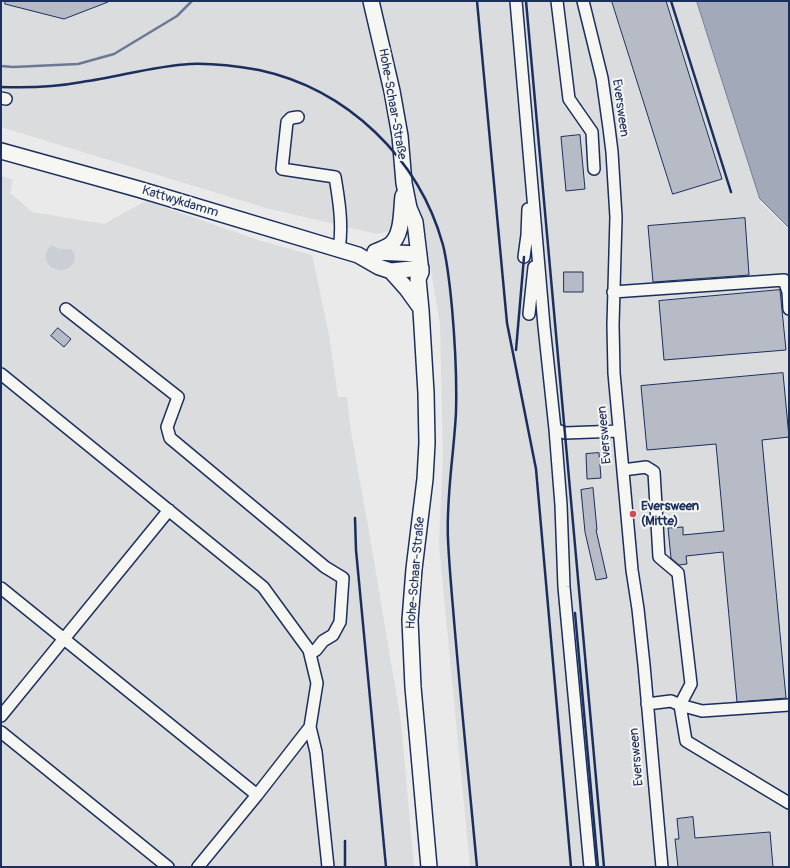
<!DOCTYPE html>
<meta charset="utf-8">
<style>
body{margin:0}
#map{position:relative;width:790px;height:868px;overflow:hidden;background:#e9eae9;font-family:Pangolin,sans-serif}
canvas{display:block}
.frame{position:absolute;inset:0;border:2px solid #1b2f5e;pointer-events:none}
</style>
<div id="map">
<canvas width="790" height="868"></canvas>
<div class="frame"></div>
</div>
<script>
const ctx = document.querySelector('canvas').getContext('2d');
ctx.lineJoin = 'round';
function fillPath(path, color) { ctx.fillStyle = color; ctx.fill(path, 'evenodd'); }
function strokePath(path, color, width, dash) { ctx.strokeStyle = color; ctx.lineWidth = width; ctx.lineCap = dash ? 'butt' : 'round'; ctx.setLineDash(dash || []); ctx.stroke(path); }
function label(font, color, halo, rows, align = 'center') {
  ctx.font = font + ' Pangolin,sans-serif'; ctx.lineWidth = 4; ctx.setLineDash([]); ctx.textBaseline = 'middle'; ctx.strokeStyle = halo; ctx.fillStyle = color; for (const [text, x, y, turn = 0] of rows) {
    ctx.save(); ctx.translate(x, y); ctx.rotate((+turn || 0) * Math.PI / 180); ctx.textAlign = isNaN(turn) ? turn : align; if (halo) ctx.strokeText(text, 0, 0); ctx.fillText(text, 0, 0); ctx.restore();
  }
}
const built = new Path2D(`
 M1,1H697L761,203L789,230V867H470L439,545L443,456L440,325L423,222L377,234L266,208L1,127Z
 M1,176L13,180L10,193L32,212L104,224L146,201L258,240L312,255L329,335L338,397H347L351,432L368,526L401,722L414,867H1Z`);
const green = new Path2D(`
 M51,245L60,249H72L75,256C74,282 31,268 51,245Z`);
const water = new Path2D(`
 M697,1H789V228L760,199Z`);
const stream = new Path2D(`
 M1,66L13,67L78,64L114,54L177,16L192,1`);
const building = new Path2D(`
 M6,1H108V2L64,19L5,4Z
 M612,1H666L722,179L673,194Z
 M580,135L585,189L566,191L561,137Z
 M745,218L749,275L653,282L648,226Z
 M564,272H583V292H564Z
 M780,290L786,350L664,360L659,301Z
 M58,328L71,339L64,347L51,336Z
 M783,373L789,437L762,440L786,698L737,702L723,552L686,556L687,564L679,565L671,558L668,528L683,527V535L724,531L716,444L647,450L641,386Z
 M599,453L601,478L587,479L586,454Z
 M593,488L597,530H596L607,578L596,580L585,532L581,490Z
 M693,817L695,838L770,832L773,867H678L675,839H679L677,819Z`);
const minor = new Path2D(`
 M516,1L544,326L555,429L565,433L619,431
 M557,1L569,99L592,132L594,169
 M583,1L602,78L609,128L612,152L616,217L613,325L614,373L632,570L638,609L644,665L662,867
 M1,98L6,99
 M298,117L291,118L287,122L282,169L335,177C339,200 343,226 339,249
 M524,257L527,235L528,209
 M613,292L784,280L788,292L789,309
 M66,309L178,397L167,427L170,438L325,567L343,578L340,622L333,635L323,641L316,650L310,654
 M529,314L534,267
 M1,374L263,587L309,650L317,683L310,727L316,752L328,867
 M555,429L561,505L564,587L590,867
 M623,470L646,467L654,472L659,557L678,573L691,684L680,705L702,711L789,705
 M1,588L257,795
 M647,704L671,701L680,705L686,741L789,803
 M1,716L169,510
 M1,732L168,867
 M198,867L257,795L310,727`);
const major = new Path2D(`
 M371,1L392,91L400,136L404,183L409,208L415,222L421,272L418,279L421,310L426,393L427,443L425,479L414,569L410,620L413,687L429,867
 M1,151L138,189L358,255L379,267L391,271L421,268
 M375,252C380,250 385,248 390,245C403,235 401,211 403,196
 M375,252L419,254
 M391,271L407,289L420,307`);
const rail = new Path2D(`
 M477,1L507,323L536,469L571,867
 M526,1L604,867
 M671,1L731,192
 M1,87C28,88 55,87 82,82C118,77 154,66 190,64C213,63 236,66 259,70C347,89 419,158 443,245C448,265 450,287 452,308C455,342 457,377 456,412C454,454 446,496 448,539C449,562 451,585 453,608C460,694 469,781 477,867
 M516,350L524,257
 M355,518L356,550L386,867
 M575,613L598,867
 M345,867V841`);
const markers = [
 [633,514,4,"#d1495b"]
];
const streetNames = [
 ["Hohe-Schaar-Straße",392,104,80],
 ["Eversween",620,108,82],
 ["Kattwykdamm",180,202,17],
 ["Eversween",605,435,-95],
 ["Hohe-Schaar-Straße",416,573,-85],
 ["Eversween",637,757,-95]
];
const poiNames = [
 ["Eversween",641,507],
 ["(Mitte)",641,522]
];
fillPath(built, '#dadcde');
fillPath(green, '#caced5');
fillPath(water, '#a2aaba');
strokePath(water, '#6c7995', 1);
strokePath(stream, '#6c7995', 2.5);
fillPath(building, '#b6bbc6');
strokePath(building, '#1b2f5e', 1);
strokePath(minor, '#1b2f5e', 14);
strokePath(major, '#1b2f5e', 18);
strokePath(minor, '#f6f6f2', 11);
strokePath(major, '#f6f6f2', 15);
strokePath(rail, '#1b2f5e', 2.5);
for (const [x, y, r, color] of markers) { const dot = new Path2D(); dot.arc(x, y, r, 0, 2 * Math.PI); ctx.fillStyle = color; ctx.fill(dot); strokePath(dot, '#f6f6f2', 1.5); }
label('13px', '#1b2f5e', '#f6f6f2', streetNames);
label('bold 13px', '#1b2f5e', '#f6f6f2', poiNames, 'left');
</script>
